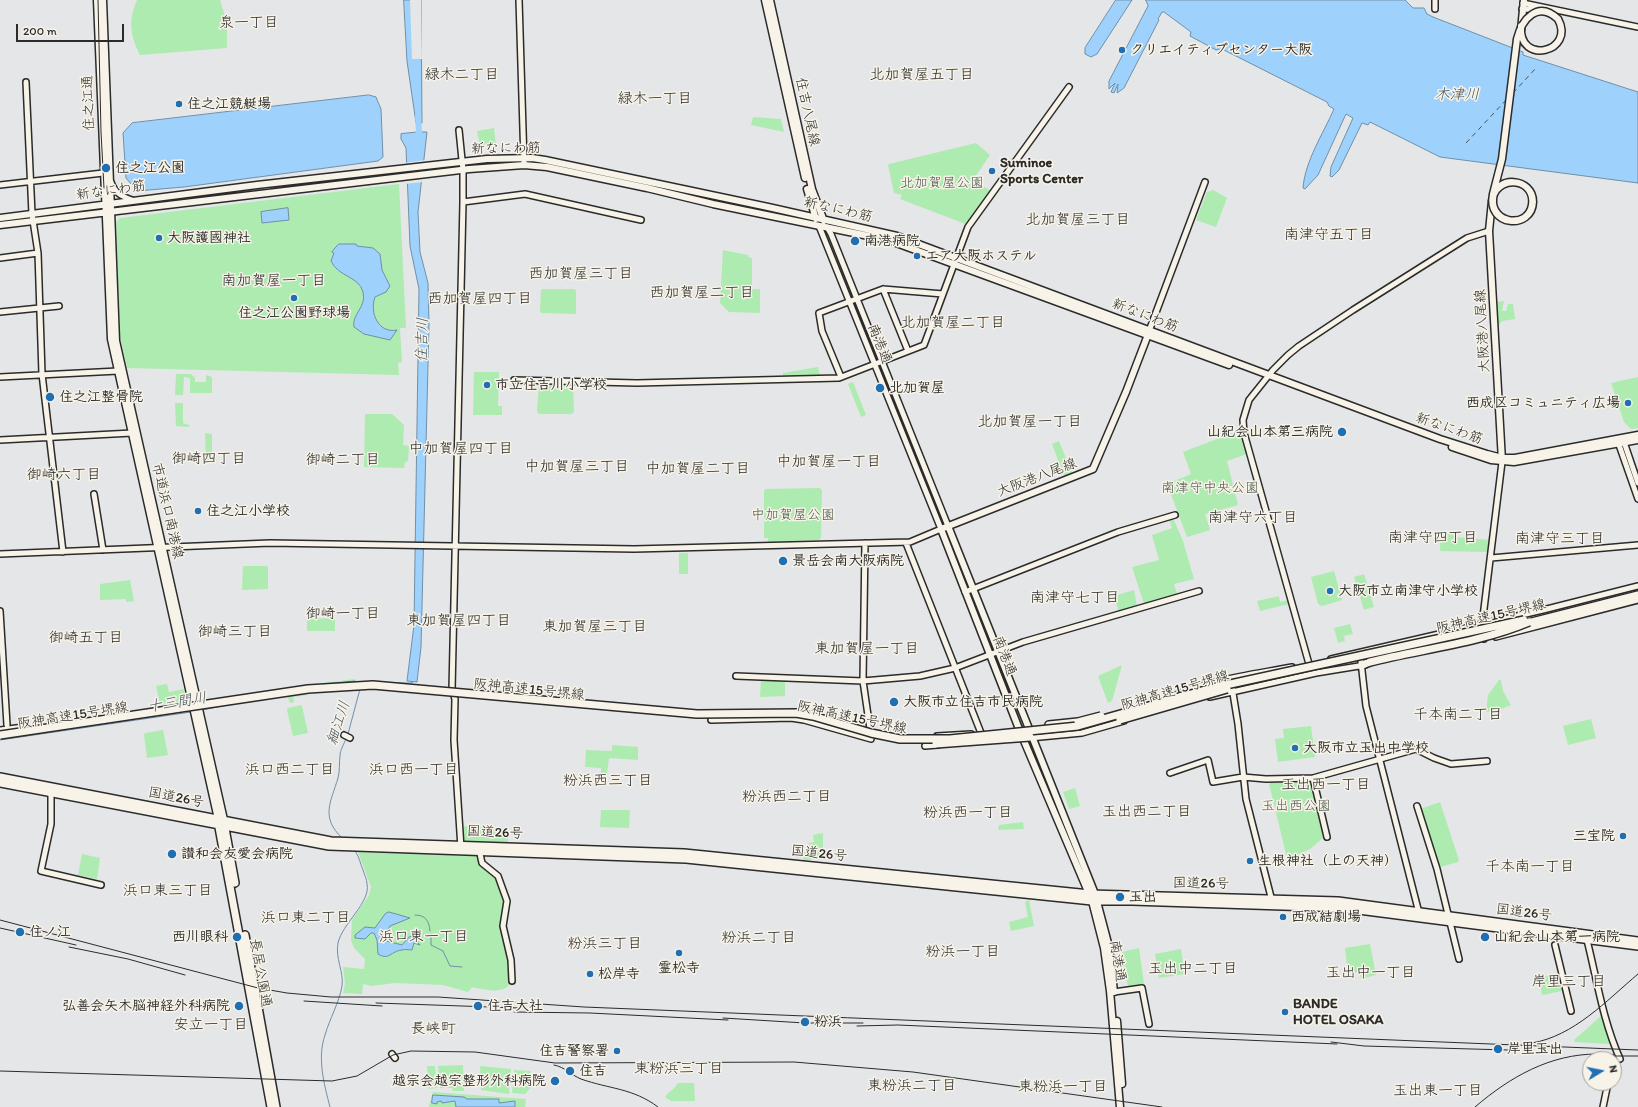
<!DOCTYPE html>
<meta charset="utf-8">
<style>
body{margin:0}
#map{position:relative;width:1638px;height:1107px;overflow:hidden;background:#e5e6e7;font-family:Itim,sans-serif}
canvas{display:block}
.north{position:absolute;left:1582px;top:1051px;width:40px;height:40px;box-sizing:border-box;background:#f7f3e8;border:1px solid #a5a39c;border-radius:50%;rotate:80deg;font-size:11px;font-weight:700;line-height:16px;text-align:center;color:#2b2b2b}
.north::after{content:'';display:block;margin:auto;width:14px;height:18px;background:#1f6fb2;clip-path:polygon(50% 0,100% 100%,50% 72%,0 100%)}
.scale{position:absolute;left:16px;top:24px;width:108px;height:18px;box-sizing:border-box;border:2px solid #2b2b2b;border-top:0;padding-left:5px;font-size:12px;line-height:14px;white-space:nowrap;color:#2b2b2b;-webkit-text-stroke:3px #f7f3e8;paint-order:stroke}
</style>
<div id="map">
<canvas width="1638" height="1107"></canvas>
<div class="north">N</div>
<div class="scale">200 m</div>
</div>
<script>
const ctx = document.querySelector('canvas').getContext('2d');
ctx.lineJoin = 'round';
function fillPath(path, color) { ctx.fillStyle = color; ctx.fill(path, 'evenodd'); }
function strokePath(path, color, width, dash) { ctx.strokeStyle = color; ctx.lineWidth = width; ctx.lineCap = dash ? 'butt' : 'round'; ctx.setLineDash(dash || []); ctx.stroke(path); }
function label(font, color, halo, rows, align = 'center') {
  ctx.font = font + ' Itim,"Klee One",sans-serif'; ctx.lineWidth = 3; ctx.setLineDash([]); ctx.textBaseline = 'middle'; ctx.strokeStyle = halo; ctx.fillStyle = color; for (const [text, x, y, turn = 0] of rows) {
    ctx.save(); ctx.translate(x, y); ctx.rotate((+turn || 0) * Math.PI / 180); ctx.textAlign = isNaN(turn) ? turn : align; if (halo) ctx.strokeText(text, 0, 0); ctx.fillText(text, 0, 0); ctx.restore();
  }
}
const green = new Path2D(`
 M137,0H220L227,23V48L140,55C130,36 128,20 137,0Z
 M753,117L781,119L784,132L751,125Z
 M494,128L496,145L480,146L477,131Z
 M976,143L990,155L973,180L991,191L968,225L900,199L902,195L894,193L888,165L889,164Z
 M399,184L406,328H400L402,362L398,363L399,375L127,368L120,337L116,222L120,218Z
 M1213,190L1227,198L1216,227L1196,220L1207,192Z
 M723,250L748,255V257L752,258V289H760V313L729,312L720,303Z
 M543,289H575L576,291V313L575,314L542,313L540,312L541,290Z
 M1504,301L1502,311H1506L1508,304H1513L1515,319L1502,321L1498,326L1497,302Z
 M818,367L820,375L783,376V373Z
 M474,372H499L498,406H502V415H473Z
 M176,374H191L195,378V382H206V375L212,377V393H190V378L184,377L183,395H175Z
 M1638,377V428L1631,429L1624,422L1611,383Z
 M853,382L866,415L861,417L848,384Z
 M539,384L573,385L574,412L571,414H539L537,412Z
 M175,403H183V423L189,425V427L176,426Z
 M365,414H392L404,425L403,445L409,446L408,461L405,462L404,468L364,467Z
 M1240,430L1247,454L1227,461L1238,505L1205,514L1210,530L1187,537L1167,484L1191,474L1183,452Z
 M205,433L212,434V461H206Z
 M1059,441L1072,473L1064,476L1052,444Z
 M820,488L822,490L821,538L819,540L768,542V538H764V491L765,489Z
 M1173,518L1183,541L1194,579L1174,584L1177,594L1144,604L1132,567L1159,560L1152,535L1172,528L1169,519Z
 M1441,532L1455,534V537L1490,540L1488,552L1440,551Z
 M679,553H688V574H679Z
 M243,566H266L268,567V589L242,590Z
 M1334,571L1342,600L1322,606L1318,604L1311,577Z
 M1364,574L1374,607L1364,610L1354,577Z
 M130,580L134,601L126,602V599L100,600V584Z
 M1134,590L1137,606L1119,612L1114,596Z
 M1279,596L1280,602L1288,600L1289,604L1260,611L1257,601Z
 M335,618V631H307V619Z
 M1350,624L1353,634L1344,636L1345,641L1338,643L1334,628Z
 M1122,665L1112,701L1108,703L1098,676Z
 M355,679V686L308,691V695L293,697L294,702L290,703L286,693L271,695L270,690Z
 M761,680H785V696L760,697Z
 M1499,680H1501L1503,691L1511,705L1496,711L1486,712L1488,695Z
 M167,684L169,692L184,689L186,701L160,704L156,686Z
 M301,705L302,706L308,733L293,736L287,710L288,708Z
 M1591,719L1596,738L1568,745L1563,726Z
 M1311,726L1315,757L1278,762L1275,739L1284,738L1283,729Z
 M163,730L168,755L147,758L144,735L145,733Z
 M612,745L638,747V760L609,758L607,774H601V768L585,767L586,750L612,751Z
 M1271,782H1310L1311,783L1323,838L1310,849L1290,858H1287L1269,784Z
 M1075,788L1080,806L1069,809L1063,792Z
 M1440,802L1459,860L1458,862L1440,867L1420,809Z
 M601,810H630L629,828L600,827Z
 M1023,822L1024,829L998,830L999,825Z
 M461,826L508,828V842L462,841Z
 M823,833V854L818,858L803,861V852L810,851L809,843L814,842L813,835Z
 M358,852L477,856C480,867 493,869 496,879C499,885 504,895 505,902C506,913 499,924 502,935C505,946 516,977 508,986C501,994 481,989 472,987L468,992L443,985L395,983L372,986L363,984L362,994L343,993L345,984L343,967L364,969L365,959L354,948L351,940L352,920L369,895L371,887Z
 M82,854L100,858L97,879L78,875Z
 M1029,900L1034,926L1011,931L1009,922L1028,917L1025,902Z
 M1370,944L1376,975L1361,979L1359,972L1348,974L1345,948Z
 M1139,948L1144,984L1128,987L1125,971L1117,972L1116,966L1124,964L1122,952Z
 M1181,949L1185,974L1159,978L1155,954Z
 M1559,973L1563,989L1562,991L1542,995L1539,978Z
 M1601,1016L1610,1044L1575,1042L1574,1040Z
 M463,1065L464,1091H453L452,1088H440L438,1066Z
 M427,1066H435L437,1088L429,1089Z
 M480,1066L511,1069L509,1094L481,1090Z
 M514,1070L531,1071C529,1081 523,1082 514,1082Z
 M528,1082L532,1086L525,1094L512,1093L513,1085Z
 M678,1083H694L695,1101H671L665,1097C669,1091 674,1090 678,1083Z
 M433,1092L526,1099L525,1107H429Z`);
const water = new Path2D(`
 M404,0H421L422,123H416L407,61Z
 M1116,0H1132L1097,54L1091,57L1085,54V48Z
 M1146,0H1405L1413,8H1424L1427,14L1433,17L1523,52V55L1638,92V183L1440,157L1370,122L1368,125L1362,123L1339,170L1332,177L1330,176L1331,167L1353,118L1346,114L1318,175L1305,189L1303,188C1305,161 1323,134 1334,109L1329,106L1327,102L1222,49L1216,50L1190,36L1191,32L1164,12H1162L1158,19L1159,20L1124,88L1117,93L1118,84L1114,93L1111,92L1115,83L1109,89V81L1148,6Z
 M369,95L376,97L381,109L383,157L378,161L184,187L137,191L126,178L123,133L132,123Z
 M418,132H427L418,212L420,252L428,283L429,324L421,647L417,682L407,681L414,625L419,289L410,246L406,148L401,139V134Z
 M288,208L289,220L262,223L261,212Z
 M339,244H356L357,246L373,248L380,254L382,270L390,286L386,292L375,297C369,313 379,334 397,330L390,340L364,334L354,327C351,315 367,307 363,292C359,276 338,277 331,261L334,253L332,252Z
 M389,912L410,918L390,926L383,938L385,942L387,941L402,945L409,937L412,936L420,945L414,943L412,950C409,950 405,949 402,950C391,951 389,961 378,954L377,940L374,933H371L365,939L355,938V935L365,927L375,928L385,914Z
 M433,1095L464,1097L467,1099H499V1103L515,1101V1107H456L455,1101L442,1103L441,1101L437,1102V1104L432,1103Z`);
const pier = new Path2D(`
 M410,0H421L422,59H412Z
 M426,160L423,182L405,184L404,163Z`);
const stream = new Path2D(`
 M390,683H412L413,682
 M309,686L355,681
 M202,710L242,702
 M348,734L360,689
 M0,740L191,712
 M342,838C320,817 331,802 338,778C340,771 339,764 340,756C340,750 344,744 346,739
 M415,915C426,915 429,921 430,931
 M431,934V945L443,951L450,966L462,967
 M330,1107C324,1084 317,1058 325,1035C330,1018 339,1003 342,986C344,972 335,958 338,943C342,924 371,902 367,884C367,879 364,874 363,870C360,863 359,855 354,850`);
const river = new Path2D(`
 M417,138L419,132L418,116`);
const ferry = new Path2D(`
 M1513,93L1536,68
 M1466,143L1507,99`);
const minor = new Path2D(`
 M519,0L524,162
 M1523,3L1638,27
 M1435,9V0
 M1522,9L1542,10
 M26,82L32,214L38,253L42,374L63,552
 M459,130L463,170V202L452,690L455,699L454,740L461,848
 M111,182C115,193 121,196 132,200
 M0,185L103,173
 M463,202L525,194L641,220
 M827,227L831,234L948,526
 M0,258L38,253
 M883,289L908,351
 M0,312L59,306
 M1149,331L1205,182
 M0,377L118,371
 M841,377L822,331L819,313L883,289L943,294
 M514,380L637,383L839,378L924,345L968,227L1069,87
 M0,440L132,433
 M1621,441L1624,442L1638,483
 M1618,442L1638,499
 M94,494L103,550
 M865,543L863,681L870,729
 M906,543L981,733
 M0,554L270,543L634,549L910,542L941,529L819,226
 M1491,558L1638,545
 M965,592L1118,532L1175,515
 M0,611L7,725
 M1496,637L1638,600
 M1484,639L1482,625L1502,462
 M1360,653L1366,706L1419,913
 M1331,659L1543,610L1638,586
 M1309,664L1244,433L1243,420L1249,400L1273,370L1288,355L1299,346L1353,310L1467,238L1489,231
 M736,676L863,681L920,676L955,668L1023,642L1199,591
 M1231,681L1238,724L1246,799L1272,901
 M1172,697C1204,680 1256,674 1292,667
 M1210,697L1316,673L1365,665
 M711,720L791,718L804,720L871,739
 M344,735L350,738
 M937,736L971,734
 M1030,738L1082,733L1124,721
 M925,746L938,745
 M1170,773L1208,760L1213,782L1243,777L1266,779L1313,778L1416,749L1434,758L1451,764L1487,761
 M1313,778L1327,837
 M51,793V824L41,871L101,885
 M1417,806L1437,869L1459,959
 M479,849L482,863L498,876L507,901L503,926L511,960L512,981
 M1587,940C1597,980 1603,1021 1620,1059
 M1555,945L1571,1011
 M1114,992L1142,988L1149,1024
 M392,1054L395,1058
 M1612,1059V1058
 M1603,1107L1608,1083`);
const major = new Path2D(`
 M97,0L111,339L218,819
 M103,0L116,341L224,820
 M765,0L805,178
 M770,0L812,189L824,221
 M1521,30L1524,0
 M807,189L816,219
 M1492,201L1489,231L1502,461
 M0,218L257,185L487,159L532,158L545,160L768,207L897,236L1440,439L1487,454L1502,458H1515L1638,435
 M0,225L469,169L524,165L547,167L647,188L713,204L888,240L1229,365
 M1452,447L1491,460L1514,462L1638,440
 M948,526L1095,894L1109,947L1114,992
 M1117,1021L1122,1084
 M1120,1107L1110,991L1104,948L1092,901L1019,729L941,529L1093,469L1126,392L1149,332`);
const highway = new Path2D(`
 M1524,624L1638,595
 M1362,665L1370,662
 M1049,725L1078,722
 M0,731L24,728
 M0,777L331,841L684,853L1090,894L1338,901L1638,941
 M0,783L329,846L686,859L1092,901H1132L1343,908L1638,946
 M218,822L271,1107
 M224,823L235,883
 M245,935L276,1107`);
const tram = new Path2D(`
 M98,0L101,132L104,188
 M554,1065C565,1067 571,1075 581,1079C609,1089 633,1088 658,1107
 M0,1071L332,1081L357,1076L393,1055L411,1051L475,1052L555,1063L794,1062L913,1072L1162,1107`);
const rail = new Path2D(`
 M0,920L258,988L287,993L331,997H438L584,1007L1638,1050
 M0,928L76,945
 M69,947L128,959L185,975
 M304,1001L382,1006
 M376,1003L519,1008
 M514,1012L590,1013L728,1020
 M723,1018L805,1023H863
 M857,1026L898,1025L1337,1044
 M1331,1042L1364,1046L1508,1050
 M1532,1043C1574,1036 1606,1001 1638,974
 M1592,1056H1638
 M1475,1107C1510,1077 1550,1054 1597,1054`);
const majorBridge = new Path2D(`
 M1493,197C1500,174 1536,179 1532,205C1528,229 1491,224 1493,199C1495,175 1533,177 1533,202C1532,230 1486,227 1493,194L1502,159L1517,39C1522,19 1538,0 1558,19C1576,52 1518,66 1521,26`);
const highwayBridge = new Path2D(`
 M1370,662C1422,649 1479,643 1529,622
 M1120,720L1227,689
 M1078,722L1101,716
 M0,735L308,689L373,685L697,714L796,713L813,716L871,733L900,739H950L1078,726L1212,688L1524,620
 M936,744L1030,737`);
const markers = [
 [1122,50,4,"#1f6fb2"],
 [179,104,4,"#1f6fb2"],
 [106,168,5,"#1f6fb2"],
 [992,171,4,"#1f6fb2"],
 [159,238,4,"#1f6fb2"],
 [855,241,5,"#1f6fb2"],
 [917,256,4,"#1f6fb2"],
 [294,298,4,"#1f6fb2"],
 [487,385,4,"#1f6fb2"],
 [880,388,5,"#1f6fb2"],
 [50,397,5,"#1f6fb2"],
 [1628,403,4,"#1f6fb2"],
 [1342,432,5,"#1f6fb2"],
 [198,511,4,"#1f6fb2"],
 [783,561,5,"#1f6fb2"],
 [1330,591,4,"#1f6fb2"],
 [894,702,5,"#1f6fb2"],
 [1295,748,4,"#1f6fb2"],
 [1623,836,4,"#1f6fb2"],
 [172,854,5,"#1f6fb2"],
 [1250,861,4,"#1f6fb2"],
 [1120,897,5,"#1f6fb2"],
 [1283,917,4,"#1f6fb2"],
 [20,932,5,"#1f6fb2"],
 [237,937,5,"#1f6fb2"],
 [1485,937,5,"#1f6fb2"],
 [679,953,4,"#1f6fb2"],
 [590,974,4,"#1f6fb2"],
 [239,1006,5,"#1f6fb2"],
 [478,1006,5,"#1f6fb2"],
 [1285,1012,4,"#1f6fb2"],
 [805,1022,5,"#1f6fb2"],
 [1498,1049,5,"#1f6fb2"],
 [617,1051,4,"#1f6fb2"],
 [570,1071,5,"#1f6fb2"],
 [555,1081,5,"#1f6fb2"]
];
const poiNames = [
 ["クリエイティブセンター大阪",1130,50],
 ["住之江競艇場",187,104],
 ["Suminoe",1000,163],
 ["Sports Center",1000,179],
 ["住之江公園",115,168],
 ["大阪護國神社",167,238],
 ["南港病院",864,241],
 ["エア大阪ホステル",925,256],
 ["住之江公園野球場",294,313,"center"],
 ["市立住吉川小学校",495,385],
 ["北加賀屋",889,388],
 ["住之江整骨院",59,397],
 ["西成区コミュニティ広場",1620,403,"right"],
 ["山紀会山本第三病院",1333,432,"right"],
 ["住之江小学校",206,511],
 ["景岳会南大阪病院",792,561],
 ["大阪市立南津守小学校",1338,591],
 ["大阪市立住吉市民病院",903,702],
 ["大阪市立玉出中学校",1303,748],
 ["三宝院",1615,836,"right"],
 ["讃和会友愛会病院",181,854],
 ["生根神社（上の天神）",1258,861],
 ["玉出",1129,897],
 ["西成結劇場",1291,917],
 ["住ノ江",29,932],
 ["西川眼科",228,937,"right"],
 ["山紀会山本第一病院",1494,937],
 ["霊松寺",679,968,"center"],
 ["松岸寺",598,974],
 ["BANDE",1293,1004],
 ["HOTEL OSAKA",1293,1020],
 ["弘善会矢木脳神経外科病院",230,1006,"right"],
 ["住吉大社",487,1006],
 ["粉浜",814,1022],
 ["岸里玉出",1507,1049],
 ["住吉警察署",609,1051,"right"],
 ["住吉",579,1071],
 ["越宗会越宗整形外科病院",546,1081,"right"]
];
const streetNames = [
 ["住之江通",89,103,-92],
 ["住吉八尾線",807,112,78],
 ["新なにわ筋",506,149,-1],
 ["新なにわ筋",111,191,-8],
 ["新なにわ筋",838,210,13],
 ["新なにわ筋",1145,316,21],
 ["大阪港八尾線",1483,331,-93],
 ["南港通",879,344,68],
 ["新なにわ筋",1449,429,19],
 ["大阪港八尾線",1037,478,-21],
 ["市道浜口南港線",167,511,77],
 ["阪神高速15号堺線",1491,617,-13],
 ["南港通",1004,656,69],
 ["阪神高速15号堺線",529,690,6],
 ["阪神高速15号堺線",1175,691,-16],
 ["阪神高速15号堺線",73,716,-9],
 ["阪神高速15号堺線",852,718,12],
 ["国道26号",176,798,11],
 ["国道26号",495,833,3],
 ["国道26号",819,854,6],
 ["国道26号",1201,884,1],
 ["国道26号",1524,913,7],
 ["南港通",1117,961,81],
 ["長居公園通",260,973,80]
];
const parkNames = [
 ["北加賀屋公園",942,183],
 ["南津守中央公園",1210,488],
 ["中加賀屋公園",793,515],
 ["玉出西公園",1296,806]
];
const neighbourhoodNames = [
 ["泉一丁目",249,23],
 ["緑木二丁目",462,75],
 ["北加賀屋五丁目",922,75],
 ["緑木一丁目",655,99],
 ["北加賀屋三丁目",1078,220],
 ["南津守五丁目",1329,235],
 ["西加賀屋三丁目",581,274],
 ["南加賀屋一丁目",274,281],
 ["西加賀屋二丁目",702,293],
 ["西加賀屋四丁目",480,299],
 ["北加賀屋二丁目",953,323],
 ["北加賀屋一丁目",1030,422],
 ["中加賀屋四丁目",461,449],
 ["御崎四丁目",209,459],
 ["御崎二丁目",343,460],
 ["中加賀屋一丁目",829,462],
 ["中加賀屋三丁目",577,467],
 ["中加賀屋二丁目",698,469],
 ["御崎六丁目",64,475],
 ["南津守六丁目",1253,518],
 ["南津守四丁目",1433,538],
 ["南津守三丁目",1560,539],
 ["南津守七丁目",1075,598],
 ["御崎一丁目",343,614],
 ["東加賀屋四丁目",459,621],
 ["東加賀屋三丁目",595,627],
 ["御崎三丁目",235,632],
 ["御崎五丁目",86,638],
 ["東加賀屋一丁目",867,649],
 ["千本南二丁目",1458,715],
 ["浜口西二丁目",290,770],
 ["浜口西一丁目",414,770],
 ["粉浜西三丁目",608,781],
 ["玉出西一丁目",1326,785],
 ["粉浜西二丁目",787,797],
 ["玉出西二丁目",1147,812],
 ["粉浜西一丁目",968,813],
 ["千本南一丁目",1530,867],
 ["浜口東三丁目",168,891],
 ["浜口東二丁目",306,918],
 ["浜口東一丁目",424,937],
 ["粉浜二丁目",759,938],
 ["粉浜三丁目",605,944],
 ["粉浜一丁目",963,952],
 ["玉出中二丁目",1193,969],
 ["玉出中一丁目",1371,973],
 ["岸里三丁目",1569,982],
 ["安立一丁目",211,1025],
 ["長峡町",433,1029],
 ["東粉浜三丁目",679,1069],
 ["東粉浜二丁目",912,1086],
 ["東粉浜一丁目",1063,1087],
 ["玉出東一丁目",1438,1091]
];
const waterNames = [
 ["木津川",1457,95],
 ["住吉川",423,340,-89],
 ["十三間川",177,703,-9],
 ["細江川",339,723,-72]
];
fillPath(green, '#aeebb1');
fillPath(water, '#9ed2fc');
strokePath(water, '#708fa8', 1);
fillPath(pier, '#e5e6e7');
strokePath(stream, '#708fa8', 1);
strokePath(river, '#9ed2fc', 6);
strokePath(ferry, '#48555f', 1, [5, 4]);
strokePath(minor, '#2b2b2b', 8);
strokePath(major, '#2b2b2b', 9);
strokePath(highway, '#2b2b2b', 10);
strokePath(minor, '#f7f3e8', 5);
strokePath(major, '#f7f3e8', 6);
strokePath(highway, '#f7f3e8', 7);
strokePath(tram, '#2b2b2b', 1);
strokePath(rail, '#2b2b2b', 1);
strokePath(majorBridge, '#2b2b2b', 9, []);
strokePath(highwayBridge, '#2b2b2b', 10, []);
strokePath(majorBridge, '#f7f3e8', 6);
strokePath(highwayBridge, '#f7f3e8', 7);
for (const [x, y, r, color] of markers) { const dot = new Path2D(); dot.arc(x, y, r, 0, 2 * Math.PI); ctx.fillStyle = color; ctx.fill(dot); strokePath(dot, '#f7f3e8', 1.5); }
label('bold 14px', '#2b2b2b', '#f7f3e8', poiNames, 'left');
label('14px', '#2b2b2b', '#f7f3e8', streetNames);
label('14px', '#4c5b4c', '#f7f3e8', parkNames);
label('15px', '#2b2b2b', '#f7f3e8', neighbourhoodNames);
label('italic 15px', '#48555f', '#f7f3e8', waterNames);
</script>
